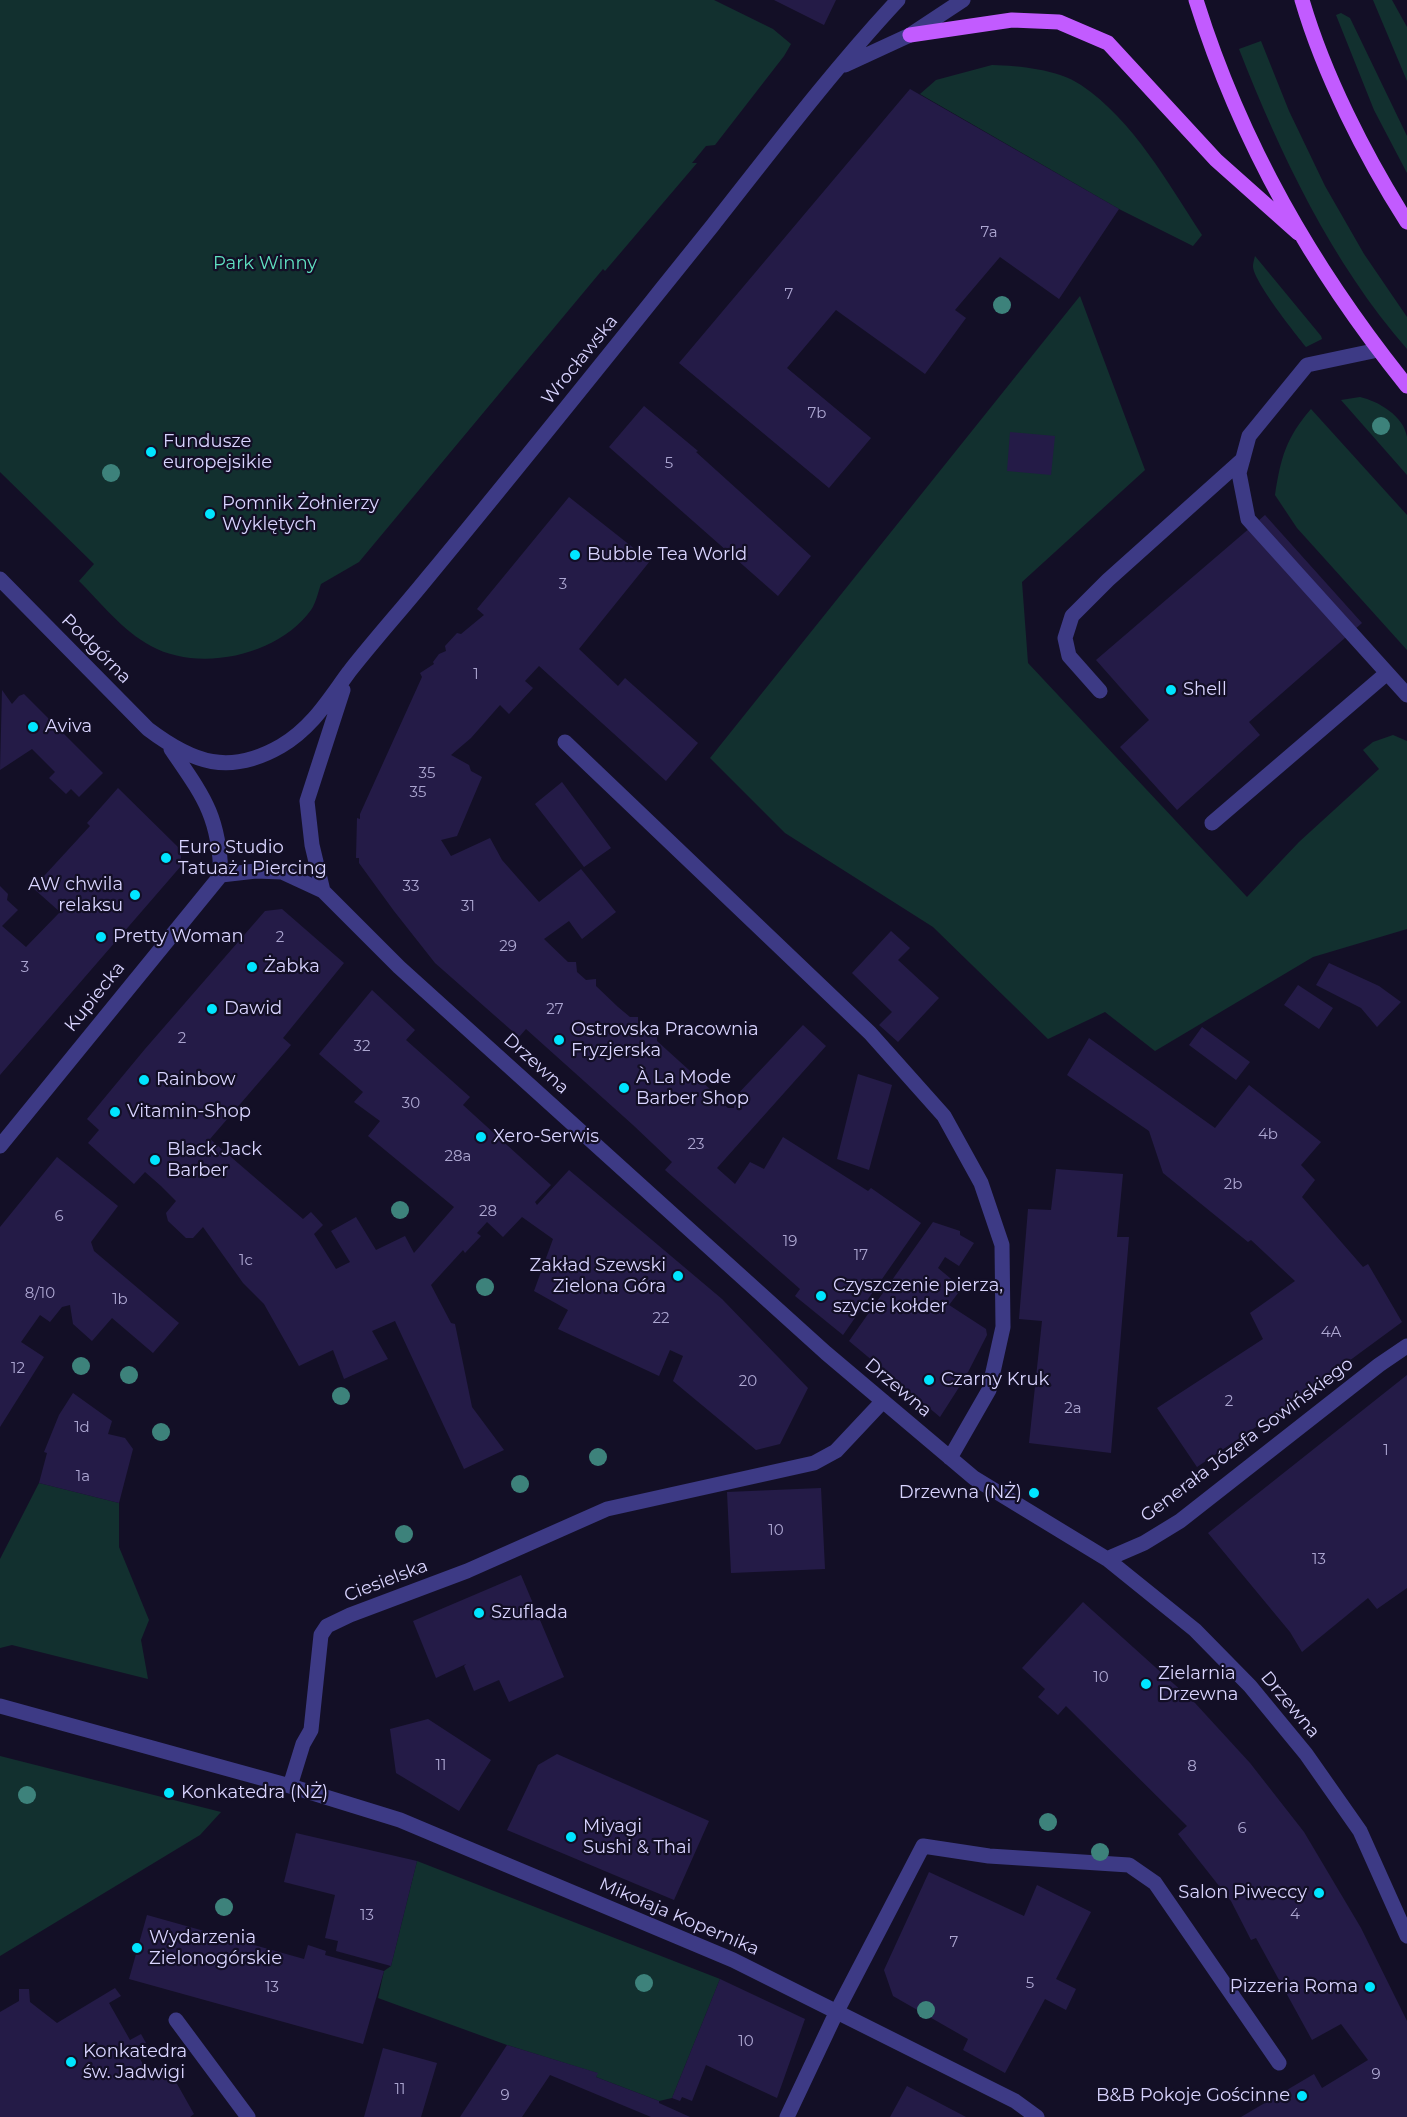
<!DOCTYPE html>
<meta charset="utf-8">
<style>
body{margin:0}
canvas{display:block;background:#130f26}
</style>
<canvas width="1407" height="2117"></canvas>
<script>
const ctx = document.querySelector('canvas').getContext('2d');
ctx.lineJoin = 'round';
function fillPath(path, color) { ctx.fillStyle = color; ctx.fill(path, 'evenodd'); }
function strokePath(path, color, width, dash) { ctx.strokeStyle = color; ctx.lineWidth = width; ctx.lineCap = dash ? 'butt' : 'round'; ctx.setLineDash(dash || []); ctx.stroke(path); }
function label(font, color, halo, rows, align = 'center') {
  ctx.font = font + ' Montserrat,sans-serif'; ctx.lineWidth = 4.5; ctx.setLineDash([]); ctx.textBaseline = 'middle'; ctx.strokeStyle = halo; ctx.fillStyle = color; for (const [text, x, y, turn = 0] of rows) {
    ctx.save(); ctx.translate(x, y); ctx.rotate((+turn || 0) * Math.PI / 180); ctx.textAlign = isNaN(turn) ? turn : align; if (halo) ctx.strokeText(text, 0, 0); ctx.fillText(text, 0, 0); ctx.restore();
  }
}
const green = new Path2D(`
 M0,0H714L773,29L791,44L784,56L715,145L706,146L692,163H697L605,271L603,269L359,562L321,584C318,592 316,603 311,610C279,655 200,673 151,646C123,631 102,604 79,581L94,564L0,472Z
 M1373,0H1392L1407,27V81Z
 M1341,13L1350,18L1407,136V173L1374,110L1336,15Z
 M1261,41L1289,111L1325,186L1364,254L1407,317V349C1332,263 1280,154 1239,49Z
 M992,65C1020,66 1057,69 1081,85C1134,121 1167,182 1202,235L1193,246L1119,209L920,94L936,80Z
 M1255,256L1321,336L1322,339L1306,347C1295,333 1253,281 1253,266C1253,263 1254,260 1255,256Z
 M1080,296L1145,470L1022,582L1028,663L1247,897L1299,842L1379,769L1363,750L1373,742L1393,735L1407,741V929L1313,957L1155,1051L1105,1012L1048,1039L933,927L785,833L710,758Z
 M1360,397C1378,401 1404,416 1407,437C1407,449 1407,463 1407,475L1341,400Z
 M1311,409L1407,515V650L1297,528L1275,495C1281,457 1286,438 1311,409Z
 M39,1483L119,1503V1547L149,1620L141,1640L148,1679L12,1645L0,1648V1559Z
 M0,1756L221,1812L200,1835L0,1956Z
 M417,1861L720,1979L672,2098L659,2101L596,2077L597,2073L507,2045L378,1998L384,1971L391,1966Z`);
const building = new Path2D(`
 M774,0H836L824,25Z
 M910,89L1119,209L1059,299L1000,257L955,310L966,318L925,374L836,310L787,368L871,438L829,488L679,363Z
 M644,406L698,451L696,452L811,556L778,596L609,447Z
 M1010,432L1055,436L1051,475L1007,471Z
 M569,497L650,561L579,649L618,686L625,678L698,743L666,781L539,666L525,681L533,688L509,714L500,705L471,738L451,755L469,765L471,771L482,777L457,836L441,840L451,856L490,838L502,860L539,902L581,869L616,912L582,939L569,921L544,939L568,962H576L577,972L586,980L596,979V986L618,1007L630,1017H638V1027L646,1034L657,1035V1041L711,1090H718L719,1100L728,1108H734L735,1097L803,1025L826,1046L717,1168L735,1184L750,1162L764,1169L783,1137L868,1191L871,1188L921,1223L843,1335L795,1296L800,1289L665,1170L672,1162L633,1125L526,1029L519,1037L435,963L394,911L359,863V858H356L357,818L360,819V814L422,677L420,673L434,664L433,662L439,654L446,651L445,646L457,633L461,634L484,615L477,609Z
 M1265,515L1362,623L1249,722L1260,735L1177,810L1120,747L1149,720L1096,660Z
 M2,690L12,704L19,696L24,694L103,773L79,797L71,789L66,794L49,778L55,772L32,749L0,770Z
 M562,782L611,848L584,867L535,804Z
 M118,788L181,850V866L0,1075V886L8,894L7,900L18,910L2,926L26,947L60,912L33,888L90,826L87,823Z
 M282,909L344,963L283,1038L291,1045L210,1139L303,1219L311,1212L323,1225L314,1234L336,1269L350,1262L331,1231L356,1217L376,1250L405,1236L414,1253L454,1207L368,1136L380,1121L354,1102L363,1092L319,1054L372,990L415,1030L406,1040L470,1097L463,1105L551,1185L535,1202L537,1205L569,1170L722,1299L808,1388L780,1444L756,1450L673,1381L683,1356L670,1350L659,1376L558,1329L568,1310L534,1291L553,1239L522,1217L503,1237L487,1222L477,1233L481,1236L465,1253L463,1250L431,1285L451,1323L455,1324L472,1407L504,1450L464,1469L395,1321L372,1331L388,1359L344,1379L333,1350L299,1366L264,1304L243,1283L203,1227L193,1238H186L168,1221L166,1213L176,1201L161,1186L145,1172L134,1184L88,1143L99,1130L87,1119L145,1049L265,911Z
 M891,931L910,948L898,960L939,998L898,1042L879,1025L892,1012L852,973Z
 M1329,963L1379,986L1401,1002L1377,1027L1361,1008L1316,985Z
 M1298,985L1333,1008L1319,1029L1284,1005Z
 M1202,1027L1250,1062L1236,1080L1189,1045Z
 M1089,1038L1215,1128L1249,1085L1321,1142L1301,1165L1315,1180L1302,1197L1363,1267L1368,1264L1402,1322L1300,1397L1197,1467L1157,1408L1263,1339L1250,1313L1295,1281L1251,1240L1248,1242L1163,1173L1149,1131L1067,1075Z
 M858,1074L892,1085L869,1170L837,1159Z
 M57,1157L118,1206L91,1242L94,1251L179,1323L153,1353L112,1318L92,1341L73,1324L70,1305L62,1307L50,1322L40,1315L21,1342L44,1357L0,1427V1227Z
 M1056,1169L1123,1174L1117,1237H1129L1111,1453L1029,1443L1042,1321L1019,1319L1028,1209L1051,1210Z
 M933,1222L960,1231V1235L974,1243L959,1266L945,1257L938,1268L962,1288L949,1305L986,1329L987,1335L965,1378L940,1417L849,1341Z
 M1407,1375V1588L1377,1609L1368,1598L1302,1652L1290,1632L1208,1533Z
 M73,1393L112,1421L108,1434L125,1438L133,1449L119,1503L39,1483L47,1453L44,1452L59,1415Z
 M821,1488L825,1569L731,1573L727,1492Z
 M521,1575L564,1677L509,1702L499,1680L474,1691L464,1666L466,1664L436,1678L413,1621Z
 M1083,1602L1195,1703L1250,1763L1304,1832L1361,1928L1407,2021V2117H1241L1314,2074L1322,2088L1368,2060L1341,2024L1312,2040L1256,1938L1251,1940L1231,1901L1178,1834L1187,1826L1066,1706L1058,1715L1038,1697L1045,1689L1022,1668Z
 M428,1719L491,1760L459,1811L396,1773L390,1729Z
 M557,1754L709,1821L674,1900L507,1830L538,1765Z
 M296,1833L417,1861L391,1966L336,1951L338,1941L325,1938L335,1895L284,1882Z
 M929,1872L1024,1916L1037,1885L1091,1912L1056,1979L1076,1989L1066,2010L1045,1999L1005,2073L963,2050L968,2039L893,1996L884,1970Z
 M147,1915L304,1959L308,1945L326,1951L325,1955L384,1971L363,2044L129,1979Z
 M720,1979L805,2019L777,2098L706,2065L692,2101L682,2097L680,2101L672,2098Z
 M115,1988L121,1996L109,2003L130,2040L141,2034L146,2043L134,2049L153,2081L164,2074L167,2077L172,2075L194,2114L190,2117H0V2012L19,2001V1989H29L30,2002L57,2023Z
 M507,2045L598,2073L596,2077L659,2101V2103L690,2117H651L550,2075L522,2117H460Z
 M383,2048L437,2063L421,2117H364Z
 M907,2086L966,2117H890Z`);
const minor = new Path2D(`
 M845,65L910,35L963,0
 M1378,350L1307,365L1249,436L1239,473L1248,519L1407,695
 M0,579L148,729C193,763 229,776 281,746C312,728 329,699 349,672C374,640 402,609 428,577C524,461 618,343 713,225C773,149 832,71 898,0
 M1100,691L1069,656L1065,638L1072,616L1108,580L1243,459
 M565,742L870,1033L944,1116L981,1183L1002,1245L1003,1327L989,1390L950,1458
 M1212,823L1387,673
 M221,875L256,871L282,872L323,891L399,967L826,1353L974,1478L1107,1559L1195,1630L1250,1686L1306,1754L1360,1831L1407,1936
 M323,891L312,845L307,801L343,690
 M0,1146L221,875C219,815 203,796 171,749
 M1107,1559L1144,1543L1180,1521L1379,1365L1407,1346
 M0,1706L290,1786L400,1820L733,1960L1015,2101L1037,2117
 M290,1786L303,1744L311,1730L321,1635L327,1626L350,1615L467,1571L607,1509L814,1463L836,1451L883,1401
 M176,2020L248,2117
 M787,2117L837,2011L923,1846L989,1856L1129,1865L1155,1883L1279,2063`);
const major = new Path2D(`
 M1196,0C1241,144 1313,269 1407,386
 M1302,0C1324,75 1365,156 1407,222
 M910,35L1012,20L1059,22L1108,43L1216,160L1298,233`);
const trees = [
 [1002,305],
 [1381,426],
 [111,473],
 [400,1210],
 [485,1287],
 [81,1366],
 [129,1375],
 [341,1396],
 [161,1432],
 [598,1457],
 [520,1484],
 [404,1534],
 [27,1795],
 [1048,1822],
 [1100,1852],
 [224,1907],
 [644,1983],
 [926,2010]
];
const markers = [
 [151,452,6,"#00e5ff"],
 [210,514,6,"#00e5ff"],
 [575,555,6,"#00e5ff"],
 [1171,690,6,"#00e5ff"],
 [33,727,6,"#00e5ff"],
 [166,858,6,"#00e5ff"],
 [135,895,6,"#00e5ff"],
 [101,937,6,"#00e5ff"],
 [252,967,6,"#00e5ff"],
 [212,1009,6,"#00e5ff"],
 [559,1040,6,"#00e5ff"],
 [144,1080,6,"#00e5ff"],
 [624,1088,6,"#00e5ff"],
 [115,1112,6,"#00e5ff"],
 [481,1137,6,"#00e5ff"],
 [155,1160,6,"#00e5ff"],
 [678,1276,6,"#00e5ff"],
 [821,1296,6,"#00e5ff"],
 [929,1380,6,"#00e5ff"],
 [1034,1493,6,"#00e5ff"],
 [479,1613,6,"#00e5ff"],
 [1146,1684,6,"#00e5ff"],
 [169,1793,6,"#00e5ff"],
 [571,1837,6,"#00e5ff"],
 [1319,1893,6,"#00e5ff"],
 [137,1948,6,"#00e5ff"],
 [1370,1987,6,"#00e5ff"],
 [71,2062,6,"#00e5ff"],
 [1302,2096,6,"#00e5ff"]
];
const numberNames = [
 ["7a",989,233],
 ["7",789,295],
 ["7b",817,414],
 ["5",669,464],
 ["3",563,585],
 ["1",476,675],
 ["35",427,774],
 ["35",418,793],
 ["33",411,887],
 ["31",468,907],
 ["2",280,938],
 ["29",508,947],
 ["3",25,968],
 ["27",555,1010],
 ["2",182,1039],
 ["32",362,1047],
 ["30",411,1104],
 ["4b",1268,1135],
 ["23",696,1145],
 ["28a",458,1157],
 ["2b",1233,1185],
 ["28",488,1212],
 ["6",59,1217],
 ["19",790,1242],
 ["17",861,1256],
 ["1c",246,1261],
 ["8/10",40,1294],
 ["1b",120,1300],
 ["22",661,1319],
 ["4A",1331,1333],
 ["12",18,1369],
 ["20",748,1382],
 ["2",1229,1402],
 ["2a",1073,1409],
 ["1d",82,1428],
 ["1",1386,1451],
 ["1a",83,1477],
 ["10",776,1531],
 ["13",1319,1560],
 ["10",1101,1678],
 ["11",441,1766],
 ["8",1192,1767],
 ["6",1242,1829],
 ["4",1295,1915],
 ["13",367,1916],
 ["7",954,1943],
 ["5",1030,1984],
 ["13",272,1988],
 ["10",746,2042],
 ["9",1376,2075],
 ["11",400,2090],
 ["9",505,2096]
];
const parkNames = [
 ["Park Winny",265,264]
];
const streetNames = [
 ["Wrocławska",580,360,-51],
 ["Podgórna",96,649,45],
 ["Kupiecka",95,997,-51],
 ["Drzewna",536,1064,42],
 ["Drzewna",898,1388,40],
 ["Generała Józefa Sowińskiego",1247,1440,-37],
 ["Ciesielska",386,1581,-21],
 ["Drzewna",1290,1705,50],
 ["Mikołaja Kopernika",679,1917,23]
];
const poiNames = [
 ["Fundusze",163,442],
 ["europejsikie",163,463],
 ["Pomnik Żołnierzy",222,504],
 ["Wyklętych",222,525],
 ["Bubble Tea World",587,555],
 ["Shell",1183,690],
 ["Aviva",45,727],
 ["Euro Studio",178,848],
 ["Tatuaż i Piercing",178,869],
 ["AW chwila",123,885,"right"],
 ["relaksu",123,906,"right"],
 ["Pretty Woman",113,937],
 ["Żabka",264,967],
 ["Dawid",224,1009],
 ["Ostrovska Pracownia",571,1030],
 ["Fryzjerska",571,1051],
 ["À La Mode",636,1078],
 ["Barber Shop",636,1099],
 ["Rainbow",156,1080],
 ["Vitamin-Shop",127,1112],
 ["Xero-Serwis",493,1137],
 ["Black Jack",167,1150],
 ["Barber",167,1171],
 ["Zakład Szewski",666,1266,"right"],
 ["Zielona Góra",666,1287,"right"],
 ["Czyszczenie pierza,",833,1286],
 ["szycie kołder",833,1307],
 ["Czarny Kruk",941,1380],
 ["Drzewna (NŻ)",1022,1493,"right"],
 ["Szuflada",491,1613],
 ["Zielarnia",1158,1674],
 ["Drzewna",1158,1695],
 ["Konkatedra (NŻ)",181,1793],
 ["Miyagi",583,1827],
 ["Sushi & Thai",583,1848],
 ["Salon Piweccy",1307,1893,"right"],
 ["Wydarzenia",149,1938],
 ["Zielonogórskie",149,1959],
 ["Pizzeria Roma",1358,1987,"right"],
 ["Konkatedra",83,2052],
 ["św. Jadwigi",83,2073],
 ["B&B Pokoje Gościnne",1290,2096,"right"]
];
fillPath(green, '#12302f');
fillPath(building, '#241b47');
strokePath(minor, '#3d3a85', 15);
strokePath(major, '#c25bff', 15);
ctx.fillStyle = '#3d827b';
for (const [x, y] of trees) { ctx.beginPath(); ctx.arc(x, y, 9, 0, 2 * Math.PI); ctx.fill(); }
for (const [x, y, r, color] of markers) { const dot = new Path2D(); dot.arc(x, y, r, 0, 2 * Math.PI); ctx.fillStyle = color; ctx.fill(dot); strokePath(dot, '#130f26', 2); }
label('15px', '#aca6d1', null, numberNames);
label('18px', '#5fe0c0', '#130f26', parkNames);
label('18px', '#d9d4ff', '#130f26', streetNames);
label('18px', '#d9d4ff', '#130f26', poiNames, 'left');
</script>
